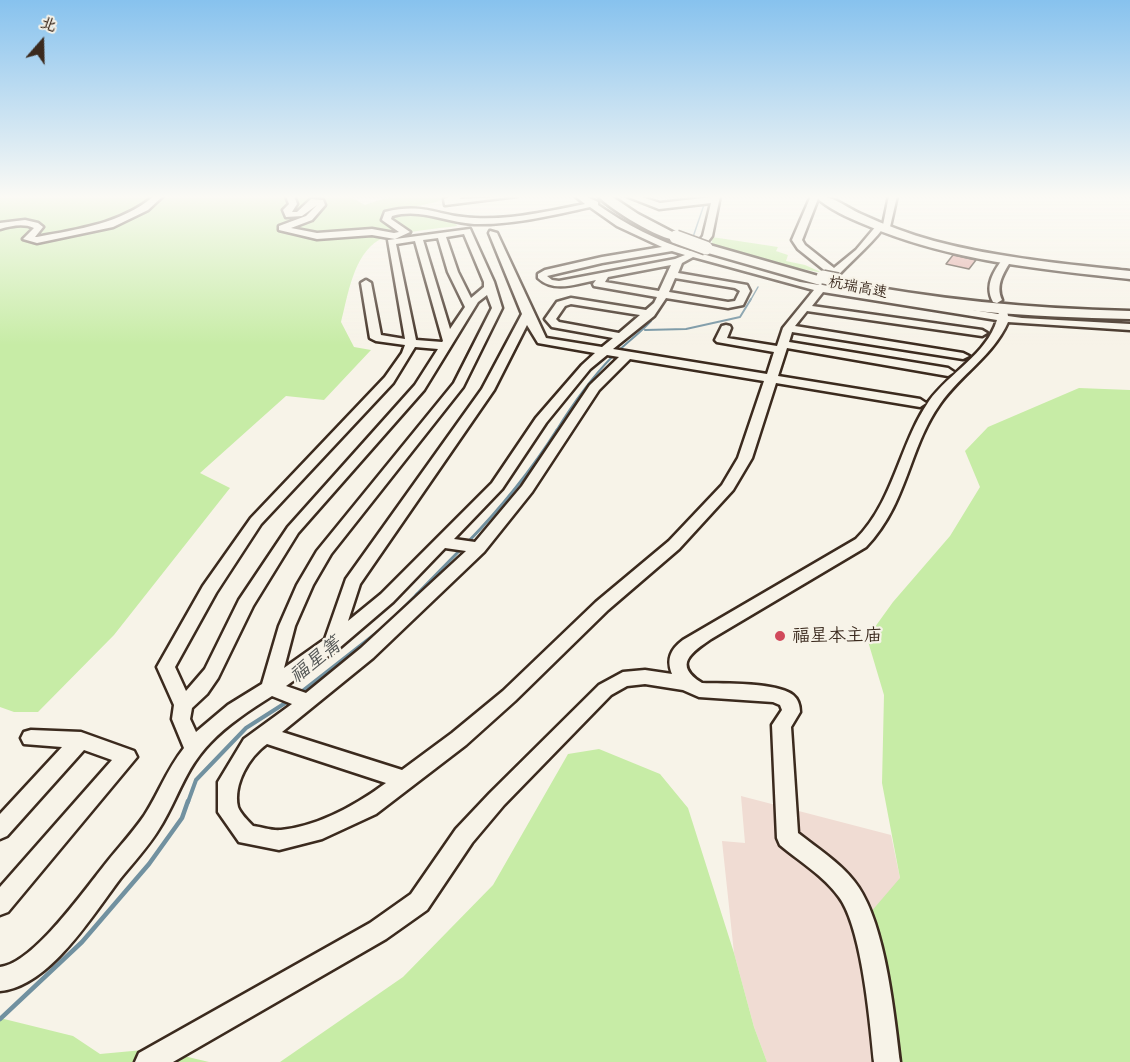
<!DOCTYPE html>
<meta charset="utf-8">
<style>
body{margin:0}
#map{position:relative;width:1130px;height:1062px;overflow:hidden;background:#f7f3e8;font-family:"Balsamiq Sans","LXGW WenKai TC",sans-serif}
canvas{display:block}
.north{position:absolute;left:12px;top:12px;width:60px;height:60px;-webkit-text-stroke:4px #f7f3e8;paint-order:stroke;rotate:20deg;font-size:16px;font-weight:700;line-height:24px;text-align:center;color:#3b2a1e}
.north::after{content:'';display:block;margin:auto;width:21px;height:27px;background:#3b2a1e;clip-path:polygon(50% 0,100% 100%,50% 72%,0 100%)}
</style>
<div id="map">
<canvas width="1130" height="1062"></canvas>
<div class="north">北</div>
</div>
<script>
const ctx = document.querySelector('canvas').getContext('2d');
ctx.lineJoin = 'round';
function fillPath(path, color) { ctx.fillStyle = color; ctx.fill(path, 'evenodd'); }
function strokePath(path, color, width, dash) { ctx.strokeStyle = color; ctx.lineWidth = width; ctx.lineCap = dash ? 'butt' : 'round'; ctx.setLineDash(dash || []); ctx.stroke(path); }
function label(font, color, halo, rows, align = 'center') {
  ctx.font = font + ' "Balsamiq Sans","LXGW WenKai TC",sans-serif'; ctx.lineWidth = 4.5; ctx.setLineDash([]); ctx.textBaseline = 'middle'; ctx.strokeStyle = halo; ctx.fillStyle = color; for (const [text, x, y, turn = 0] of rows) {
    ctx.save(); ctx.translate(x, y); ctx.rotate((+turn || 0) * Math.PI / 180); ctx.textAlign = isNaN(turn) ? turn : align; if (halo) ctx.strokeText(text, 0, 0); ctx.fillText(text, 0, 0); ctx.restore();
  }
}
const built = new Path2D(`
 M741,796L891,835L900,878L898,1062H767L754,1027L734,953L722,841L745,843Z`);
const green = new Path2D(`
 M0,196H349L365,205C392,193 421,196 450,196L436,202L409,208L456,224L457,226C441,228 391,233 379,240C353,255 348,296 341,322L354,347L371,350L324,400L286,396L200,473L230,488L114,635L38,712H14L0,707Z
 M712,237L778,247L776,251L788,255L786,261L805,265L823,273L782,265L712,244Z
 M1079,388L1130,390V1062H898L870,913L900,878L882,783L884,695L867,638L893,602L950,536L980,487L965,451L988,427Z
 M599,749L660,774L688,808L734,953L754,1027L767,1062H280L403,977L493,885L568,754Z
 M0,1018L73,1036L100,1054L154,1049L209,1062H0Z`);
const streamFar4 = new Path2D(`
 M692,240L707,196
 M750,301L758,287`);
const streamFar3 = new Path2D(`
 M645,330L686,329L740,317L751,299
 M556,431C572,405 591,378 613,356C625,344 639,334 651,321`);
const streamFar2 = new Path2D(`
 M467,543C501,508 531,471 557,430
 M416,595L463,547`);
const streamFar1 = new Path2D(`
 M398,614L418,594
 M300,693L378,632
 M188,802L196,780L246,728L290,700`);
const stream = new Path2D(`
 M0,1019L82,942L149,864L182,818L188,801`);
const building = new Path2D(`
 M953,255L962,257L976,260L969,269L946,264Z`);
const minorTunnel = new Path2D(`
 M600,203L623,197`);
const minor = new Path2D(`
 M154,196H163L148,210L113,227L37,243L23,239L34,228C23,223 11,226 0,229V223L25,220L38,223L43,227L35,237H37C78,229 121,224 154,196Z
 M286,196H294L297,204L292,212H297L311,199L323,200L325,205L312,220L291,228L317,233L372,229L394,233L399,232L382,220L385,212C426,202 438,217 475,218C512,220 549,211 585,204L575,196H585L598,202V205C627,225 657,241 691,251L703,236L711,203L659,209L626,196H639L660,203L720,196L712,236L699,253L800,282L819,285L828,273L798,249L792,240L811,196H819L802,240L805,245L834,268L856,250L877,225H883L889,196H897L890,227H884C868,249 845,265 828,287L998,314L1003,310L1007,311L1008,316L1022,318L1130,324V330L1008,322C993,356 961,374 940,404C908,449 908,503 866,547L711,639C692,652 672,665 702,683C724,684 776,682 793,695C798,699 800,706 800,712L791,727L798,833C817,848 839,862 854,881C885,919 894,1013 900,1062H874C870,1022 862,928 839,897C824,876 799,861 780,845L777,838L772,725L782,710L780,705L773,702L699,697L683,690L645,684L627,686L611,695L504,805L472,843L427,910L386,939L173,1062H135L139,1053L370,923L411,894L456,829L490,793L599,685L623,672L645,670L672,674C666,659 671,649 683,640L856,539C894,501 899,445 929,401C949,373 987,354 997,320L823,292L812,306L982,330L987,333L982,336L807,311L795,326L963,353L969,356L963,359L792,332L789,342L948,368L954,372L948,376L787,348L778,376L920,399L926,403L920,407L776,383L752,458L733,490L679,549L608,610L515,701L466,745L376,814L322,839L279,850L239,842L218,812V782L244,739L292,704L272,696C250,710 228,724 210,743C184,770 178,799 159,829C148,847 133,863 120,879C92,916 49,987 0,991V967C33,964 86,888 107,862C119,847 133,832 144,816C159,793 166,771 184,748L172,719L174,705L157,667L203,586L251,518L385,377L402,353L405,345L376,341L370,338L361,283L366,280L371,283L381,335L405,339L388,240L470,229L494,282L502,308L463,387L331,554L313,585L295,626L284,668L325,639L346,579L482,389L522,314L489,233L490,231L497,233L546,338L602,347L613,338L552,327L545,319L557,302L571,298L646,310L654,303L657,297L594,286L593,284L596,280C576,284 554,293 538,278V274L545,270L602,257L662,247L617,226L590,207C553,215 513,225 474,224C445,222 421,208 392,216L391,219L410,232L395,239L372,235L317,239L279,230V226L306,216L317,205L302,216L286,217L283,210L289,204ZM464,234L484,282V287L471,298L458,272L446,237ZM438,238L448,272L465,307L450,329L423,240ZM415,241L443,341L442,342L416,340L396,244ZM672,251L685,255L675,259L559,281L552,280L547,276L602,263ZM693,257L814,290L783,328L777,346L727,338L731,328L730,326L726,325L722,326L715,340L717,342L774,352L767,374L613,349L654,316L666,298L728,308L743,305L750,291L747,285L678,273L682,263ZM671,265L659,291L605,282L608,277ZM675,278L735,288L740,291L735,301L728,302L669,292ZM487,295L492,308L454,383L317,551L297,585L279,626L262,684L228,705L196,732L190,719L192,708L207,694L218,678L253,606L298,533L424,390L478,302ZM571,304L640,315L619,333L559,322L556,319L565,306ZM527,325L538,343L595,353L582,365L536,418L492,483L381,594L348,621L360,584L494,390ZM415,347L438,349L415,385L288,527L239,600L205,669L186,691L175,667L216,593L261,524L393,383ZM607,355L619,357L590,385L522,486L475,542L454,539L502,489L546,423L590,369ZM630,359L764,381L738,458L722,485L669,541L596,602L503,691L452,733L402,770L282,732L373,658L484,552L532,492L599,390ZM445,548L466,551L361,648L306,693L286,686L338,649L393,602ZM267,744L386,783C356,805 319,826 281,830C272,831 262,827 253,826C248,821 240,813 238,807C233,784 249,757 267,744Z
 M451,196H464L459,199L517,196L445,205L444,199Z
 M1004,257L1012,259C1004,272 995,285 1002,300L997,303L993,302C984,285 994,271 1004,257Z
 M31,730L81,732L134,751L137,757L8,912L0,915V887L112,760L84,750L7,836L0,839V814L62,747L24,744L21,738L24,732Z`);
const highway = new Path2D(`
 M598,196H611L638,214L682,237L680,240C664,243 610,209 598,196Z
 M815,196C835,196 843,206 861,214C885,225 909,234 934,241C998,258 1065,264 1130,271V279C1041,269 949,261 866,225C849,218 828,209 815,196Z
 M706,244L825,278L827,281L820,285L701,251L700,248L701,245Z
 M835,280C933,299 1030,309 1130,311V319C1030,317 928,311 830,287L828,284L830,281Z`);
const highwayBridge = new Path2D(`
 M676,237L706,248
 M823,277L838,280`);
const markers = [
 [780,636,6,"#d1495b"]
];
const farStreetnames = [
 ["杭瑞高速",858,288,11]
];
const poiNames = [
 ["福星本主庙",792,636]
];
const waterNames = [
 ["福星箐",316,661,-38]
];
fillPath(built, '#f0dcd3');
fillPath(green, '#c7eca6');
strokePath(streamFar4, '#7191a0', 1.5);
strokePath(streamFar3, '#7191a0', 2);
strokePath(streamFar2, '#7191a0', 3);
strokePath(streamFar1, '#7191a0', 4);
strokePath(stream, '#7191a0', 4.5);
fillPath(building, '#e0a6a1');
strokePath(building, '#3b2a1e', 1.5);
strokePath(minorTunnel, '#d1cbc0', 9, [9, 4.5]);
strokePath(minor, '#3b2a1e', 5);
strokePath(highway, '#3b2a1e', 5);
fillPath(minor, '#f7f3e8');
fillPath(highway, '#f7f3e8');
strokePath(highwayBridge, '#3b2a1e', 16, []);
strokePath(highwayBridge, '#f7f3e8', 13);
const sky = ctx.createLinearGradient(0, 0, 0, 345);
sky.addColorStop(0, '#87c2ee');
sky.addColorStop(0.57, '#fbfaf5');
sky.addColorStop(1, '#fbfaf500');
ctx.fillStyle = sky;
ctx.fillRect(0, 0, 1130, 345);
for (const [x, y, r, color] of markers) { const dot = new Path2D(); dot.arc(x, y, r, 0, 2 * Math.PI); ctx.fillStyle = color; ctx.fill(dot); strokePath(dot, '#f7f3e8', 2); }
label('15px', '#3b2a1e', '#f7f3e8', farStreetnames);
label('18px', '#3b2a1e', '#f7f3e8', poiNames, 'left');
label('italic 20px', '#525554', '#f7f3e8', waterNames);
</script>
